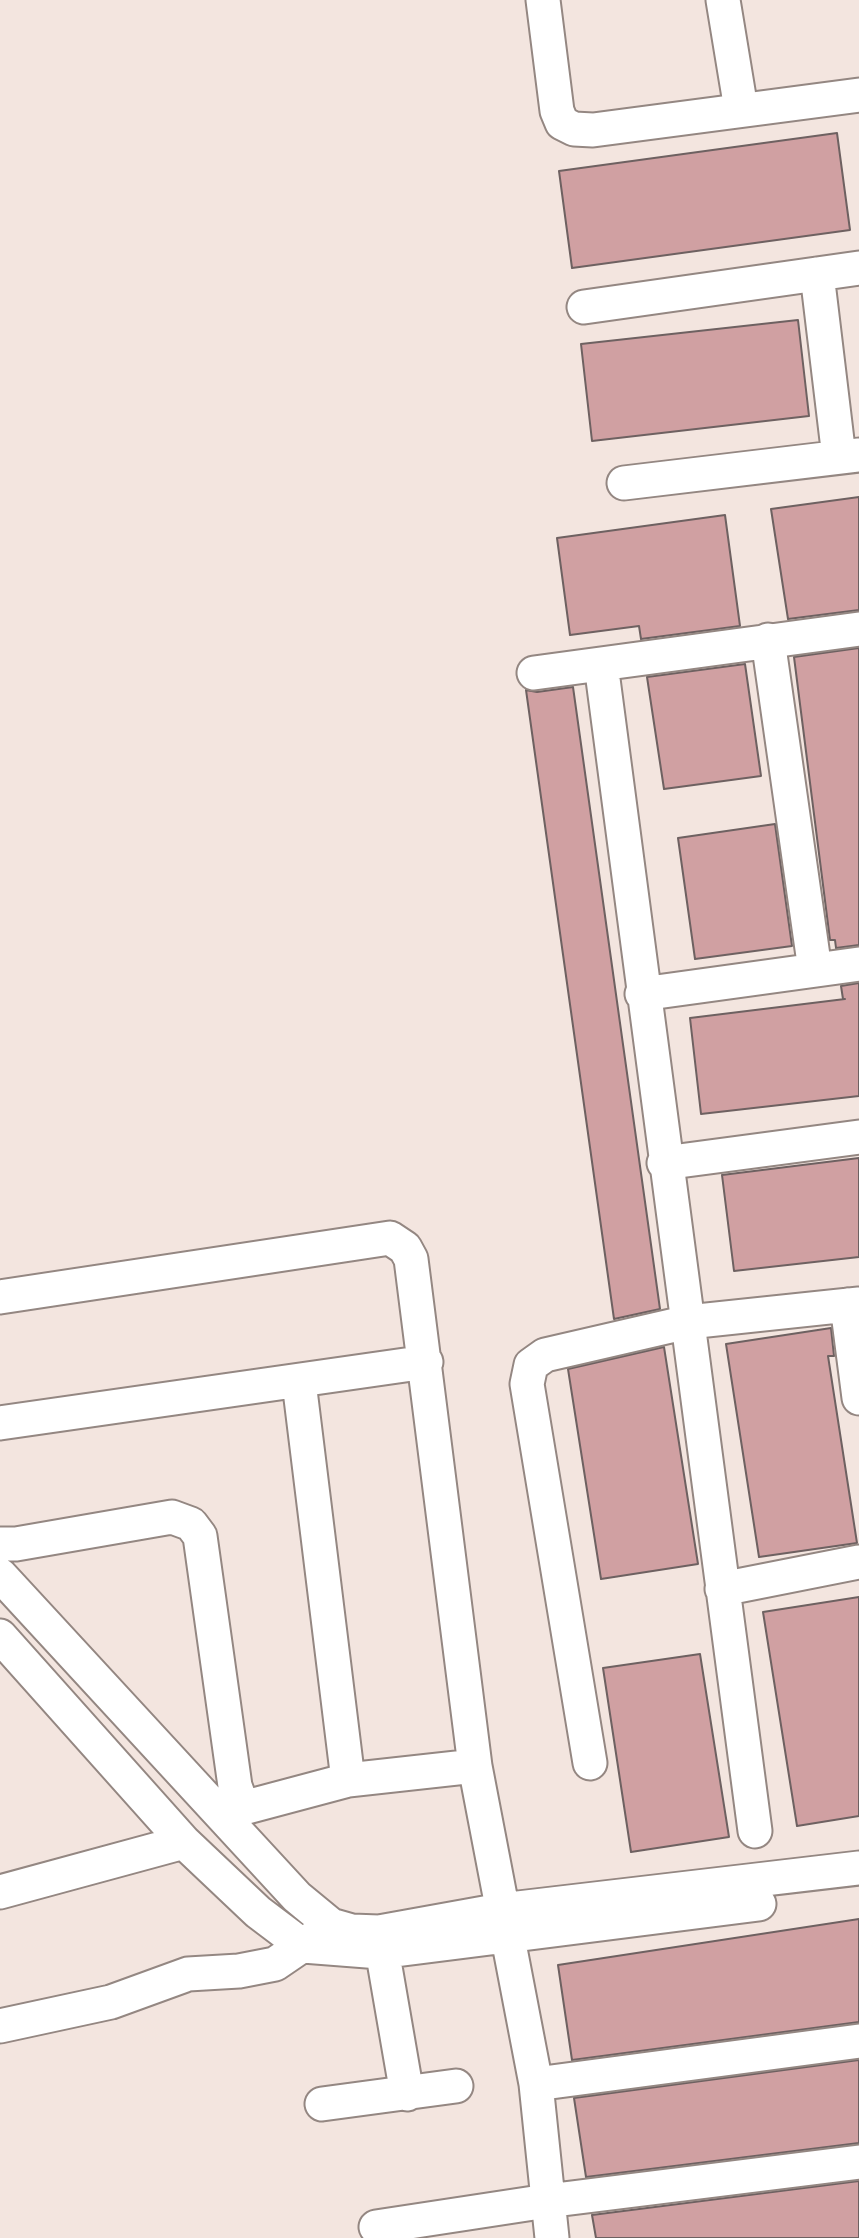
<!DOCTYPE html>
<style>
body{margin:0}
canvas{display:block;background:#f3e5df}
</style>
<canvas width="859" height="2238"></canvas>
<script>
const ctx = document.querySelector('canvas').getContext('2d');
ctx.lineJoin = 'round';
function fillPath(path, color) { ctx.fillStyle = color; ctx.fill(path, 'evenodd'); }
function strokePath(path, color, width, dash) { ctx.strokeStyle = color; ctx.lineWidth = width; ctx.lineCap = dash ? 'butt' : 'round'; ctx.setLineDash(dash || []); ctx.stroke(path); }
const building = new Path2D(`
 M837,133L850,230L572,268L559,171Z
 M798,320L809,416L592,441L581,344Z
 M859,497V610L788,619L771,509Z
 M725,515L740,626L641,639L639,626L570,635L557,538Z
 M859,648V945L836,948L835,940H830L794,657Z
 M745,664L761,776L664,789L647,677Z
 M573,687L660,1309L614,1319L526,690L537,692Z
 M775,824L792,946L695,959L678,838Z
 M859,983V1096L701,1114L690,1018L845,999H843L841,986Z
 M859,1158V1257L734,1271L722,1175Z
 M831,1328L834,1356H828L857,1543L759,1557L726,1344Z
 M664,1347L698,1564L601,1579L568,1369Z
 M859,1597V1816L797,1826L763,1612Z
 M700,1654L729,1837L631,1852L603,1668Z
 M859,1919V2022L572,2060L558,1965Z
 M859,2060V2143L586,2177L574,2098Z
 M859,2181V2238H596L592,2215Z`);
const street = new Path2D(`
 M543,0L557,111L562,123L574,129L593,130L859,95
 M723,0L741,109
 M817,274L839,457
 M584,307L859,268
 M624,483L859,455
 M768,640L815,970
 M601,664L755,1831
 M534,673L859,629
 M642,994L859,964
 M664,1163L859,1137
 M0,1297L390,1238L405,1248L411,1259L475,1766L536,2084L552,2238
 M847,1305L859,1398
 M299,1382L348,1780
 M0,1423L426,1362
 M0,1544H16L172,1517L191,1524L200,1536L235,1786L243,1808L348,1780L475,1766
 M0,1575L297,1897L331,1925L352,1931L379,1932L501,1910L859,1868
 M722,1589L859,1562
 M0,1636L184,1842L258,1912L303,1946L380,1952L759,1904
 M590,1763L527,1384L531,1365L545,1355L688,1322L859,1304
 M0,1892L184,1842
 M379,1932L407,2094
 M0,2026L111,2002L188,1974L239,1971L275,1964L319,1934
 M536,2084L859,2041
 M322,2104L456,2086
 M376,2227L547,2201L859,2162`);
fillPath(building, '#d0a0a2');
strokePath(building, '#6e6161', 2);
strokePath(street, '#948782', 37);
strokePath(street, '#fff', 33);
</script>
